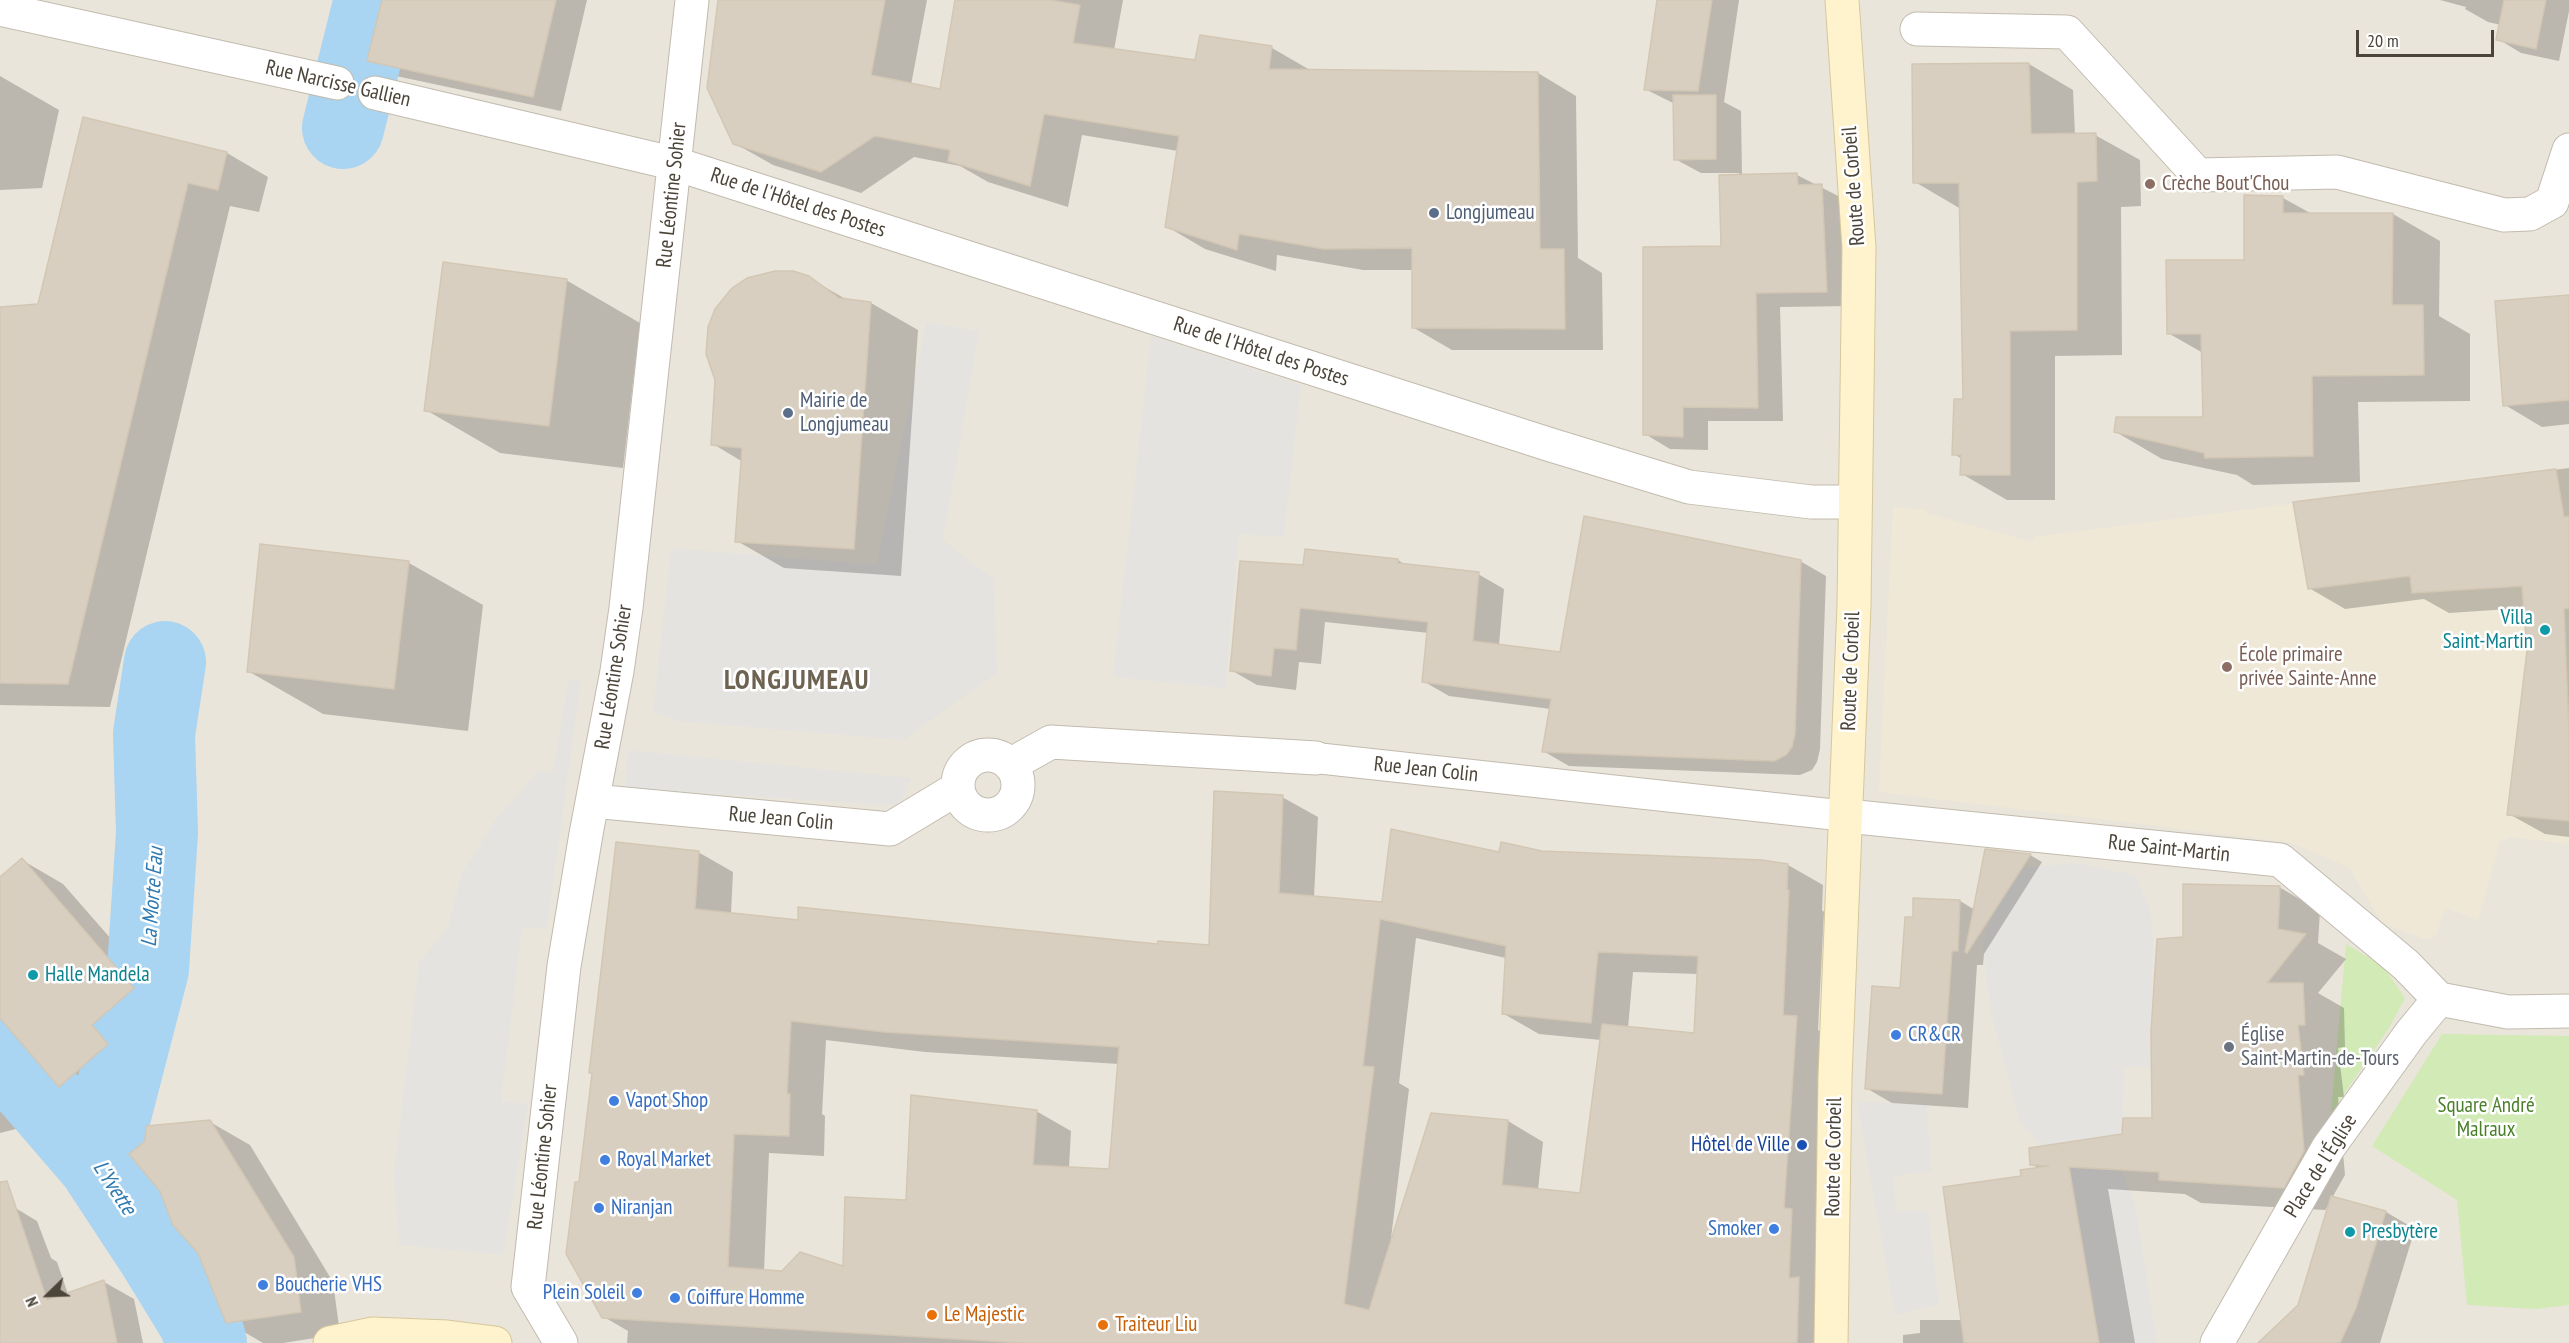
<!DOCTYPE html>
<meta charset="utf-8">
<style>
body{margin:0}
#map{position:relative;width:2569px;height:1343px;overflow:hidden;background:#f6f3ec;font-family:"PT Sans Narrow",sans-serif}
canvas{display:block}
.north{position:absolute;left:18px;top:1265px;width:60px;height:60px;-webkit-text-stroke:4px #fff;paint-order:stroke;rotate:247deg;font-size:16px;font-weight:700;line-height:24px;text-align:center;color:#4b4439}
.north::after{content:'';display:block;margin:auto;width:21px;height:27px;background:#4b4439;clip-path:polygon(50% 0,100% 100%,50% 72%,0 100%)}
.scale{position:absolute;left:2356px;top:30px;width:138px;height:27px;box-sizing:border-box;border:3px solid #4b4439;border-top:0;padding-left:8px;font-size:18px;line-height:21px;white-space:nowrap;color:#4b4439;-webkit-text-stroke:4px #fff;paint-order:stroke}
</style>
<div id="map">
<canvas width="2569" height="1343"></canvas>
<div class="north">N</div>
<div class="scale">20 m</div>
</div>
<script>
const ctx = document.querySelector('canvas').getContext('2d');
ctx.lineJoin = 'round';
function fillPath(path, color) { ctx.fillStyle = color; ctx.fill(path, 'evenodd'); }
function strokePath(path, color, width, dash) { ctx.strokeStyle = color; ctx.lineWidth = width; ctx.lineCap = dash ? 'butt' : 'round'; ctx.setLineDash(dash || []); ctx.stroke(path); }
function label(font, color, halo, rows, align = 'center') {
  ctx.font = font + ' "PT Sans Narrow",sans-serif'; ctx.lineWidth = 5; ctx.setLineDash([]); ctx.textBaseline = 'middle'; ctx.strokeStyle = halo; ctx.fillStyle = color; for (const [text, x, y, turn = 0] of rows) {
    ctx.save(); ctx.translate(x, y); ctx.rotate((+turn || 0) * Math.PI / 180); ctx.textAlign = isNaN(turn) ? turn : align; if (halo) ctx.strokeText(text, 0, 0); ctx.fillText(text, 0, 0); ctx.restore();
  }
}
const residential = new Path2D(`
 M0,0H2569V1343H0Z`);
const education = new Path2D(`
 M2569,468V844L2511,837L2500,841L2478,920L2446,908L2435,937L2425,939L2382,923L2349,867L2289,842L1879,792L1893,507L1927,510L1926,513L2033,542L2034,537Z`);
const green = new Path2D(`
 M2346,944L2383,966L2405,998L2389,1028L2331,1113Z
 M2442,1034L2569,1036V1305L2535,1309L2467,1305L2457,1200L2372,1146Z`);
const parking = new Path2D(`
 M926,322L979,331L943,540L994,580L997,673L903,740L679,721L653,712L671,548L877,565Z
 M1151,336L1301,385L1284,537L1239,534L1225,688L1113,677Z
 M581,680L547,927L522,928L501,1101L528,1104L503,1255L399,1245L394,1175L419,963L448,927L461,875L496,819L539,770L553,772L568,681Z
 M628,750L911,778L899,806L625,788Z
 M2076,863L2135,875L2150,909L2153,939L2151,1067H2124L2121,1169L2135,1204L2157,1343H2099L2068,1163L2062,1143L2041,1146L2020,1122L1991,1013L1982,942L1996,908L2021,868Z
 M1857,1102L1927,1104L1931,1171L1894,1176L1896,1211H1928L1939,1304L1895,1315Z`);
const shadow = new Path2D(`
 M384,0H587L561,111L396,76L369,60Z
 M720,0H927L911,85L941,91L963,0H1123L1114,50L1197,62L1272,48L1310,70L1538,73L1576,96L1578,258L1602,273L1603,350H1452L1414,328L1413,270H1363L1277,255L1276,271L1205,249L1166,226L1178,151L1082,135L1068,207L988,182L960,166L914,157L861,193L773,165L734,143Z
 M1658,0H1739L1724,102L1741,111L1742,176L1797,175L1846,200L1851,306L1780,307L1783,421H1708V450L1670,449L1645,434L1723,247L1739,176V173H1701L1675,159V104L1645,89Z
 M2440,0H2569V11L2559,61L2521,53L2498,39L2501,25L2488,22L2465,9L2466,7Z
 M2029,64L2073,90L2075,135H2095L2140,160L2141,206L2121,207L2122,355L2055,356V500H2007L1962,474V459L1954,454L1964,401L1961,209L1915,182Z
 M0,76L59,110L42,188L0,190Z
 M84,119L227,153L268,177L259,212L230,206L110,707L0,705V308L39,305Z
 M2283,198L2312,214H2393L2440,241L2439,316L2470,334V401L2358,402L2360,482L2253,485L2237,475L2162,459L2116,432L2205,418L2203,353L2168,333L2246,261Z
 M809,278L849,301L871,303L918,330L901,576L784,568L737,541L743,462L713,444Z
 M566,280L640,323L623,468L500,453L426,410Z
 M2569,297V424L2542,427L2505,405Z
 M2569,468V837L2545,834L2509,814L2529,651L2525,608L2449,613L2424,599L2345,609L2309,588L2295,503Z
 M1398,560L1407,566L1478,574L1504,589L1499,645L1561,653L1800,561L1826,576L1820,749L1817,762L1812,770L1800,775L1569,766L1543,751L1551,709L1449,696L1423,681L1429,633L1325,622L1321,664L1299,662L1296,690L1257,685L1231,670L1305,567Z
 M409,563L483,605L468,731L323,714L248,671Z
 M1282,797L1318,817L1314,897L1384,903L1500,853L1541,852L1788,865L1823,885L1822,910L1824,912L1818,1030L1832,1038L1833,1343H627L628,1331L604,1317L580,1183L698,852L733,872L731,914L799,921L1159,946H1210ZM1416,938L1506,958L1504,1014L1539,1034L1601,1040L1582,1195L1538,1190L1543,1142L1508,1121L1432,1115L1390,1247L1409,1089L1399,1083ZM1633,972L1699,974L1696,1034L1628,1028ZM826,1040L925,1052L1119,1064L1110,1171L1069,1168L1071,1131L1036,1111L907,1201L844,1268L782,1272L764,1271L769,1153L824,1156L825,1116L822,1114Z
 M2030,855L2042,862L1984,954L1983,965H1977L1968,1108L1892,1103L1866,1088L1901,990L1914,919V900L1960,901L1975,910Z
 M22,860L63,884L175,1012L132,1049L149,1069L102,1109L60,1085L0,1015V879Z
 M2279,887L2320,911L2318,943L2346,959L2318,993L2344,1008L2345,1047L2338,1048L2344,1097H2338L2345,1175L2332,1198L2386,1212L2415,1229L2380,1343H2260L2300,1306L2330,1204L2325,1210L2201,1203L2185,1194L2108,1189L2135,1343H1903V1335L1920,1333V1320H1962L2023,1177L2040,1169L2031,1164L2124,1135L2154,1120L2184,939Z
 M0,1087L11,1093L20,1128L0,1133Z
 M210,1122L250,1145L333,1282L340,1334L283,1343H263L227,1322L199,1252Z
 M7,1203L37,1221L51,1258L57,1262L68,1294L104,1282L134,1299L143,1343H0V1204Z`);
const river = new Path2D(`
 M343,128L375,0
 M0,1048L98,1162L159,1255L200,1322L206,1343
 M98,1162L148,969L157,833L154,734L165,662`);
const building = new Path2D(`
 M382,0H556L533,97L367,61Z
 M718,0H885L871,75L940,89L955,0H1051L1080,5L1073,43L1195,60L1200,35L1272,46L1269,69L1538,72L1540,249H1564L1565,329L1412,328V248L1324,249L1239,234L1237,250L1165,227L1179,136L1044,114L1030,186L948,161L950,150L875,136L821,172L733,144L707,88Z
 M1657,0H1712L1698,91L1644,90Z
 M2504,0H2546L2536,49L2496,40Z
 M2029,63L2031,134L2096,133L2097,181L2077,182V330L2010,331V475H1960L1961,455H1952L1954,399H1963L1959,183H1913L1912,64Z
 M1673,95H1716V159L1674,160Z
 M83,117L227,152L218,190L188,183L68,684L0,683V307L38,304Z
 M1797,173L1798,185L1822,184L1827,292L1756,293L1758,408L1683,407V437L1643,435V247L1721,246L1719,175Z
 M2244,195L2283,196V213H2393L2392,305H2423L2424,375L2312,376L2313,456L2205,458L2204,453L2114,432L2116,417H2203L2201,334H2167L2166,260H2244Z
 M443,262L567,279L549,426L424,411Z
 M775,271H793L809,276L839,298L871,302L854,549L735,542L742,448L711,445L715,380L706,354L708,327L715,309L732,288L747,278Z
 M2569,295V400L2503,406L2495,301Z
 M2556,469L2564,517L2569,516V608L2564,609L2569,731V821L2507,815L2527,651L2522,586L2412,593L2410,576L2308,589L2293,502Z
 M1584,516L1801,560L1795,734L1792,747L1786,755L1774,761L1542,752L1551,699L1422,682L1428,622L1300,608L1296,650L1274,648L1271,676L1230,671L1240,561L1303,565L1305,549L1398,559V563L1479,572L1473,641L1560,652Z
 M260,544L409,561L394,689L247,672Z
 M1214,791L1283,795L1279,893L1382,902L1391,829L1499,852L1501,842L1542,851L1762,860L1788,864L1787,890H1789L1783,1015L1797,1016L1784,1208L1792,1209L1789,1278L1799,1277L1797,1343H1023L602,1318L566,1254L575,1182H579L592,1073H589L616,842L699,851L695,909L798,920V907L1157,944L1158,941L1209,945ZM1380,919L1506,946L1502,1014L1591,1023L1598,952L1698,956L1694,1033L1602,1024L1580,1193L1502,1185L1508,1120L1431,1113L1369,1310L1344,1304L1374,1067L1363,1066ZM791,1021L884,1032L1119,1047L1109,1169L1033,1165L1037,1110L911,1095L906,1200L845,1197L843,1266L800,1252L782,1271L728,1267L734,1134L789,1136L790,1094H787Z
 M1985,849L2031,854L1967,953L1965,952Z
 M22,858L134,988L92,1025L108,1044L59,1087L0,1018V877Z
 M2183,884L2280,886L2278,929L2306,934L2267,983H2303L2305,1025H2298L2304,1075H2298L2304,1151L2284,1188L2159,1180V1172L2069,1167L2099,1343H1964L1943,1187L2021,1176L2020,1170L2049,1166L2030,1165L2029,1148L2122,1134L2123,1118H2152L2151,1032L2157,939L2183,937Z
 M1913,898L1960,900L1958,951H1952L1942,1094L1865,1089L1872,986L1900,988L1905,917H1913Z
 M210,1120L294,1257L301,1312L226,1323L198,1253L173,1225L160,1191L129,1154L145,1141L146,1126Z
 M7,1181L47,1300L104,1280L117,1343H0V1182Z
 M2331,1196L2386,1211L2356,1308L2340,1343H2258L2298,1305Z`);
const pedestrian = new Path2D(`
 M1316,758L1847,816`);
const minor = new Path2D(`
 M0,9L337,83
 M1917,29L2067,32L2198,175L2337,172L2504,215L2530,214L2552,202L2569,150
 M375,93L676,164L1551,445L1689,487L1811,502H1854
 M958 785a30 30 0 1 1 60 0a30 30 0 1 1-60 0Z
 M1010,765L1051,742L1316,758
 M593,801L890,829L958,788
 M1847,816L2280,860L2406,965L2439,999
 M2439,999L2508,1012L2569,1011
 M561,1343L528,1287L564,966L586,834L617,671L626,608L692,0
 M2217,1343L2328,1148L2411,1033L2439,999`);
const secondary = new Path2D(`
 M330,1343L373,1334L447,1337L495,1343
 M1831,1343L1835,1077L1854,605L1859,248L1842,0`);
const markers = [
 [2150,184,6,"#8d6e63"],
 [1434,213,6,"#5c6f8a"],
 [788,413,6,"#5c6f8a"],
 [2545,630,6,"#0f9aa8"],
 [2227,667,6,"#8d6e63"],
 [33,975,6,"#0f9aa8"],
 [1896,1035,6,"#3f7fe0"],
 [2229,1047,6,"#6b7280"],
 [614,1101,6,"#3f7fe0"],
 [1802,1145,6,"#1a4fb4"],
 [605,1160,6,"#3f7fe0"],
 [599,1208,6,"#3f7fe0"],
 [1774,1229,6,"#3f7fe0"],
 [2350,1232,6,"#0f9aa8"],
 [263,1285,6,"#3f7fe0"],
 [637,1293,6,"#3f7fe0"],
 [675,1298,6,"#3f7fe0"],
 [932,1315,6,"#e8710a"],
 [1103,1325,6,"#e8710a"]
];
const streetNames = [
 ["Rue Narcisse Gallien",338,84,13],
 ["Route de Corbeil",1854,186,-94],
 ["Rue Léontine Sohier",672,195,-84],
 ["Rue de l'Hôtel des Postes",798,203,18],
 ["Rue de l'Hôtel des Postes",1261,352,18],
 ["Route de Corbeil",1851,671,-88],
 ["Rue Léontine Sohier",614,677,-81],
 ["Rue Jean Colin",1426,770,6],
 ["Rue Jean Colin",781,819,5],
 ["Rue Saint-Martin",2169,849,6],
 ["Rue Léontine Sohier",543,1157,-84],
 ["Route de Corbeil",1834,1157,-89],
 ["Place de l'Église",2321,1166,-58]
];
const educationNames = [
 ["Crèche Bout'Chou",2162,184],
 ["École primaire",2239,655],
 ["privée Sainte-Anne",2239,679]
];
const serviceNames = [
 ["Longjumeau",1446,213],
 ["Mairie de",800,401],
 ["Longjumeau",800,425]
];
const cultureNames = [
 ["Villa",2533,618,"right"],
 ["Saint-Martin",2533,642,"right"],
 ["Halle Mandela",45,975],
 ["Presbytère",2362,1232]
];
const shopNames = [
 ["CR&CR",1908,1035],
 ["Vapot Shop",626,1101],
 ["Royal Market",617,1160],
 ["Niranjan",611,1208],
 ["Smoker",1762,1229,"right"],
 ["Boucherie VHS",275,1285],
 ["Plein Soleil",625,1293,"right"],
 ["Coiffure Homme",687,1298]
];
const worshipNames = [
 ["Église",2241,1035],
 ["Saint-Martin-de-Tours",2241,1059]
];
const parkNames = [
 ["Square André",2486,1106],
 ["Malraux",2486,1130]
];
const transitNames = [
 ["Hôtel de Ville",1790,1145]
];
const foodNames = [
 ["Le Majestic",944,1315],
 ["Traiteur Liu",1115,1325]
];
const waterNames = [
 ["La Morte Eau",153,897,-86],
 ["L'Yvette",114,1188,57]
];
const districtNames = [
 ["LONGJUMEAU",797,681]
];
fillPath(residential, '#eae5da');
fillPath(education, '#efe8d6');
fillPath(green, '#d2eab5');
fillPath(parking, '#e5e3e0');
fillPath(shadow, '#0003');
strokePath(river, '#a9d4f2', 82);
fillPath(building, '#d8cfc1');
strokePath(building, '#d3c7b4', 1.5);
strokePath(pedestrian, '#c2bbae', 32);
strokePath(minor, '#c2bbae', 35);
strokePath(secondary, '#d6c79b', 35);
strokePath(pedestrian, '#fff', 30);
strokePath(minor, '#fff', 33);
strokePath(secondary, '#fff3cd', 33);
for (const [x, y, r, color] of markers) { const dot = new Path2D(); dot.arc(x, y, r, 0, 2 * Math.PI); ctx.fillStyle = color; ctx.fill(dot); strokePath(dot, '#fff', 2); }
label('21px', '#4b4439', '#fff', streetNames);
label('21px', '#785e54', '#fff', educationNames, 'left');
label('21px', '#4e5e75', '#fff', serviceNames, 'left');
label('21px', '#0d838f', '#fff', cultureNames, 'left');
label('21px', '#366cbe', '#fff', shopNames, 'left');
label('21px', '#5b616d', '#fff', worshipNames, 'left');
label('21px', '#4a7f2a', '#fff', parkNames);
label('21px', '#164399', '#fff', transitNames, 'right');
label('21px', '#c56008', '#fff', foodNames, 'left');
label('italic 22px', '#2e7ab2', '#fff', waterNames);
ctx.letterSpacing = '1.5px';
label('bold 27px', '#6e6250', '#fff', districtNames);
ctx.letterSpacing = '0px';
</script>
